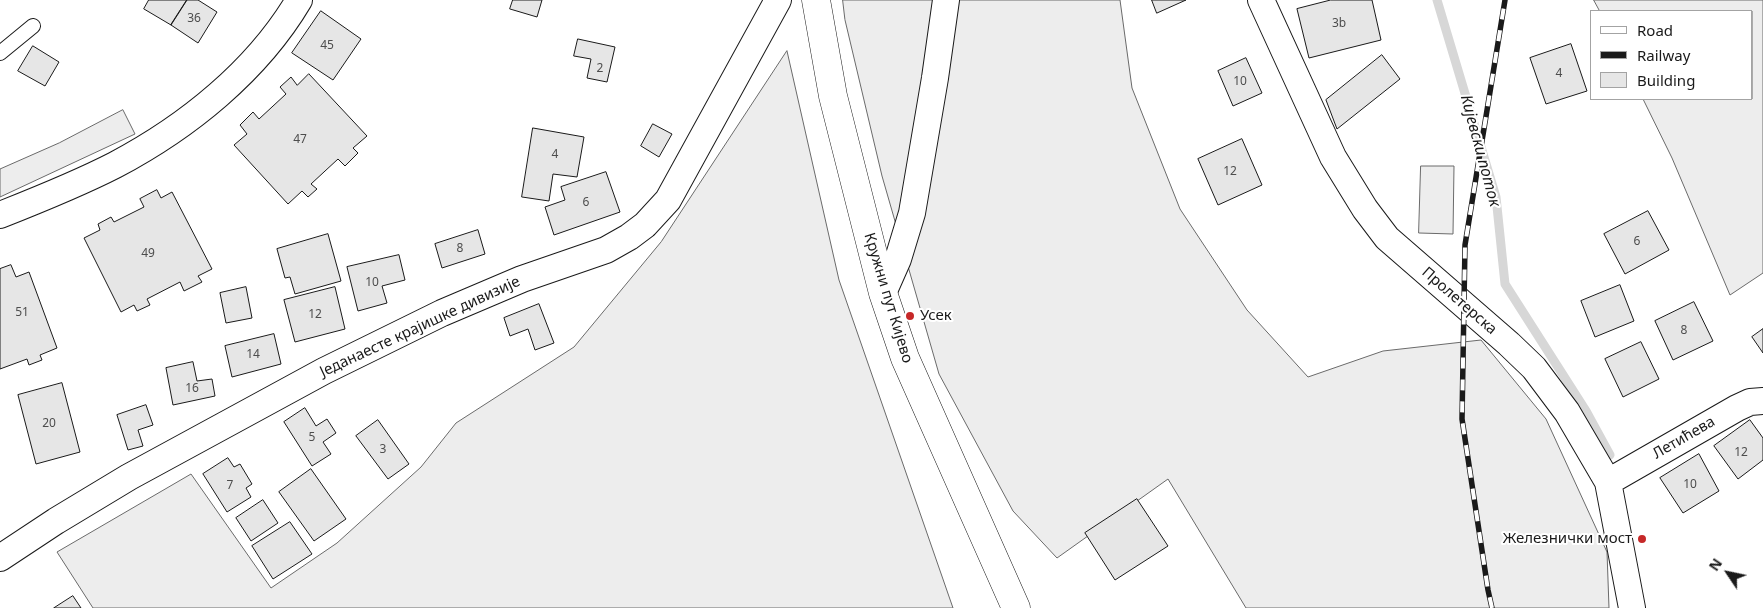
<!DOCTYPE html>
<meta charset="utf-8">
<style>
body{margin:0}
#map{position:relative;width:1763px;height:608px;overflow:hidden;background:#fff;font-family:"Noto Sans",sans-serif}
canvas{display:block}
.legend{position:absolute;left:1590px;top:10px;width:162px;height:90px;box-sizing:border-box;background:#fff;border:1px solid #a3a3a3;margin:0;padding:6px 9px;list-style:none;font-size:15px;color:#1a1a1a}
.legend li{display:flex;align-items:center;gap:10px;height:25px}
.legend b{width:25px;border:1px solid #a3a3a3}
.north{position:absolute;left:1703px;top:548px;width:50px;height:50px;-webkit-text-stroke:4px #fff;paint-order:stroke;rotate:304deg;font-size:14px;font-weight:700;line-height:20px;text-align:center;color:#1a1a1a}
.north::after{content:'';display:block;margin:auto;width:18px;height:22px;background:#1a1a1a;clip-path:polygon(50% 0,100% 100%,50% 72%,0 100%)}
</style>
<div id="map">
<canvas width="1763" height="608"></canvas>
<ul class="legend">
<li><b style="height:6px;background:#fff"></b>Road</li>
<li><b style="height:6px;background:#1a1a1a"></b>Railway</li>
<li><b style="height:14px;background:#e6e6e6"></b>Building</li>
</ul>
<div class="north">N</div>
</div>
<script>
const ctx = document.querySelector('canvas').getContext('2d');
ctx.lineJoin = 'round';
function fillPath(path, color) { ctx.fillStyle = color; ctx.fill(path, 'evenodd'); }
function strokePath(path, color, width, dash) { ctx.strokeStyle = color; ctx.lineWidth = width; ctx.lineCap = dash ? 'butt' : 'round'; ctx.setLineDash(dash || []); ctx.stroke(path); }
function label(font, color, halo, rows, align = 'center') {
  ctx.font = font + ' "Noto Sans",sans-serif'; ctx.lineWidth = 4; ctx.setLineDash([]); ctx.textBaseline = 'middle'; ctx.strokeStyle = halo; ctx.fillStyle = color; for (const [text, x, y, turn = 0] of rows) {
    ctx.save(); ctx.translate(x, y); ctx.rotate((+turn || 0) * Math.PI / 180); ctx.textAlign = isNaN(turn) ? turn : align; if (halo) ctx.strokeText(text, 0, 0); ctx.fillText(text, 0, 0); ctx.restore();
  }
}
const built = new Path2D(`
 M843,0H1120L1132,88L1180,209L1247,310L1308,377L1383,351L1481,340L1546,419L1607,552L1609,608H1246L1168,479L1057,558L1013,511L939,374L882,176L845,20Z
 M1594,0H1763V273L1730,295L1672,158L1643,99H1752V11H1600Z
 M787,51L839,280L953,608H93L57,552L191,474L271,588L337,543L421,467L456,423L574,347L661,242Z
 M123,110L135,134L0,197V169L59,143Z
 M1421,166H1454L1453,234L1419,233Z`);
const stream = new Path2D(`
 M1437,0L1496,197L1505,284L1586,411L1610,455`);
const building = new Path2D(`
 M149,0H187L171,25L144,9Z
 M187,0H198L217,12L198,43L171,25Z
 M513,0H542L537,17L510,9Z
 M1152,0H1186L1157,13Z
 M1331,0H1372L1381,40L1309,58L1297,9Z
 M321,11L361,39L333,80L292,53Z
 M578,39L615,47L607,82L587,78L591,59L574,56Z
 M1571,44L1587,91L1546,104L1530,58Z
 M33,46L59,62L45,86L18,71Z
 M1382,55L1400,79L1337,129L1326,100Z
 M1246,58L1262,93L1233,106L1218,71Z
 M309,74L367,136L353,148L358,153L345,166L338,159L311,184L317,189L308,197L302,191L288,204L234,145L247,134L240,125L253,112L259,119L286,94L280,87L291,77L297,85Z
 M653,124L672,134L659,157L641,146Z
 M533,128L584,137L577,177L553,174L549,201L522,197Z
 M1242,139L1262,185L1218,205L1198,159Z
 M606,172L620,212L554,235L545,207L565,200L561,187Z
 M157,190L161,198L172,192L212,269L198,276L202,282L184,291L180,282L147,299L150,305L137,311L134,305L121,312L84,238L100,230L98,224L111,217L114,222L144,207L140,199Z
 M1648,211L1669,250L1625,274L1604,234Z
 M478,230L485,254L442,268L435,244Z
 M328,234L341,281L295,294L290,277L285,278L277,249Z
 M399,255L405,280L382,286L387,303L358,311L347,267Z
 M11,265L16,277L29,272L57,348L40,355L42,360L29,365L27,359L0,369V269Z
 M1620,285L1634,321L1595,337L1581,301Z
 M246,287L252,318L226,323L220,293Z
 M335,287L345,329L295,342L284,300Z
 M1694,302L1713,341L1673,360L1655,321Z
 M539,304L554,343L535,350L528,329L510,336L504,318Z
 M1763,329V353L1752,337Z
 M274,334L281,364L232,377L225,346Z
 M1641,342L1659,379L1623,397L1605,359Z
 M193,362L197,381L212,379L215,396L173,405L166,368Z
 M62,383L80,452L36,464L18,395Z
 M146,405L153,425L138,430L143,446L128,450L117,415Z
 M305,408L316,426L327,419L336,433L323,442L331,454L312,466L284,422Z
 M378,420L409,464L388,479L356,436Z
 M1750,420L1763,438V460L1738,479L1714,446Z
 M1699,454L1719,491L1683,513L1660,478Z
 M228,458L234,467L240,464L252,484L246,488L251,497L227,512L203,474Z
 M311,469L346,519L314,541L279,492Z
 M1137,499L1168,546L1115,580L1085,533Z
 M263,500L278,523L251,541L236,518Z
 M290,522L312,554L273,579L252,546Z
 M73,596L81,608H54Z`);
const lane = new Path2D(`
 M0,53L33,26`);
const street = new Path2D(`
 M1261,0L1333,157L1365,209L1387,238L1509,344L1534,368L1567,412L1608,482L1632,608
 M0,215C38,200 78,184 115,165C187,127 257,71 299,0
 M883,293L898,259L912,213L935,78L946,0
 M1608,482L1737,408L1750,402L1763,401
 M0,558L56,521L129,477L324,371L442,313L522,279L606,250L629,237L645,225L668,200L778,0`);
const secondary = new Path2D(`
 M816,0L833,96L883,293L905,358L1016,608`);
const rail = new Path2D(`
 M1492,608L1488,590L1462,419L1465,245L1505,0`);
const markers = [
 [910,316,5,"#c62828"],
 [1642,539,5,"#c62828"]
];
const numberNames = [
 ["36",194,19],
 ["3b",1339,24],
 ["45",327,46],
 ["2",600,69],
 ["4",1559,74],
 ["10",1240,82],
 ["47",300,140],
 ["4",555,155],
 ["12",1230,172],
 ["6",586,203],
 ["6",1637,242],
 ["8",460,249],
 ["49",148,254],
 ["10",372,283],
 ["51",22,313],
 ["12",315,315],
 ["8",1684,331],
 ["14",253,355],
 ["16",192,389],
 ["20",49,424],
 ["5",312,438],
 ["3",383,450],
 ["12",1741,453],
 ["10",1690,485],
 ["7",230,486]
];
const streetNames = [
 ["Кружни пут Кијево",888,298,73],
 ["Пролетерска",1459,301,41],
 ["Једанаесте крајишке дивизије",420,327,-25],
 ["Летићева",1684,438,-30]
];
const poiNames = [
 ["Усек",920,316],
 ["Железнички мост",1632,539,"right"]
];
const waterNames = [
 ["Кијевски поток",1480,151,75]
];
fillPath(built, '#ededed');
strokePath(built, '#6a6a6a', 1);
strokePath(stream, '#d7d7d7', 9);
fillPath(building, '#e6e6e6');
strokePath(building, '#1a1a1a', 1);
strokePath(lane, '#1a1a1a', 16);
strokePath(street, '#1a1a1a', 28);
strokePath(secondary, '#1a1a1a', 29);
strokePath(lane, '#fff', 14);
strokePath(street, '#fff', 26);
strokePath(secondary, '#fff', 28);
strokePath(rail, '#1a1a1a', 5.5);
strokePath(rail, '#fff', 4, [11]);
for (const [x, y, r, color] of markers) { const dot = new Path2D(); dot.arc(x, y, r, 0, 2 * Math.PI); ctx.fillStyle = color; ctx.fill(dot); strokePath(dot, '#fff', 2); }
label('12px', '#4d4d4d', null, numberNames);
label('15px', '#1a1a1a', '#fff', streetNames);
label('15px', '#1a1a1a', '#fff', poiNames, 'left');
label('italic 16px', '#1a1a1a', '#fff', waterNames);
</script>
